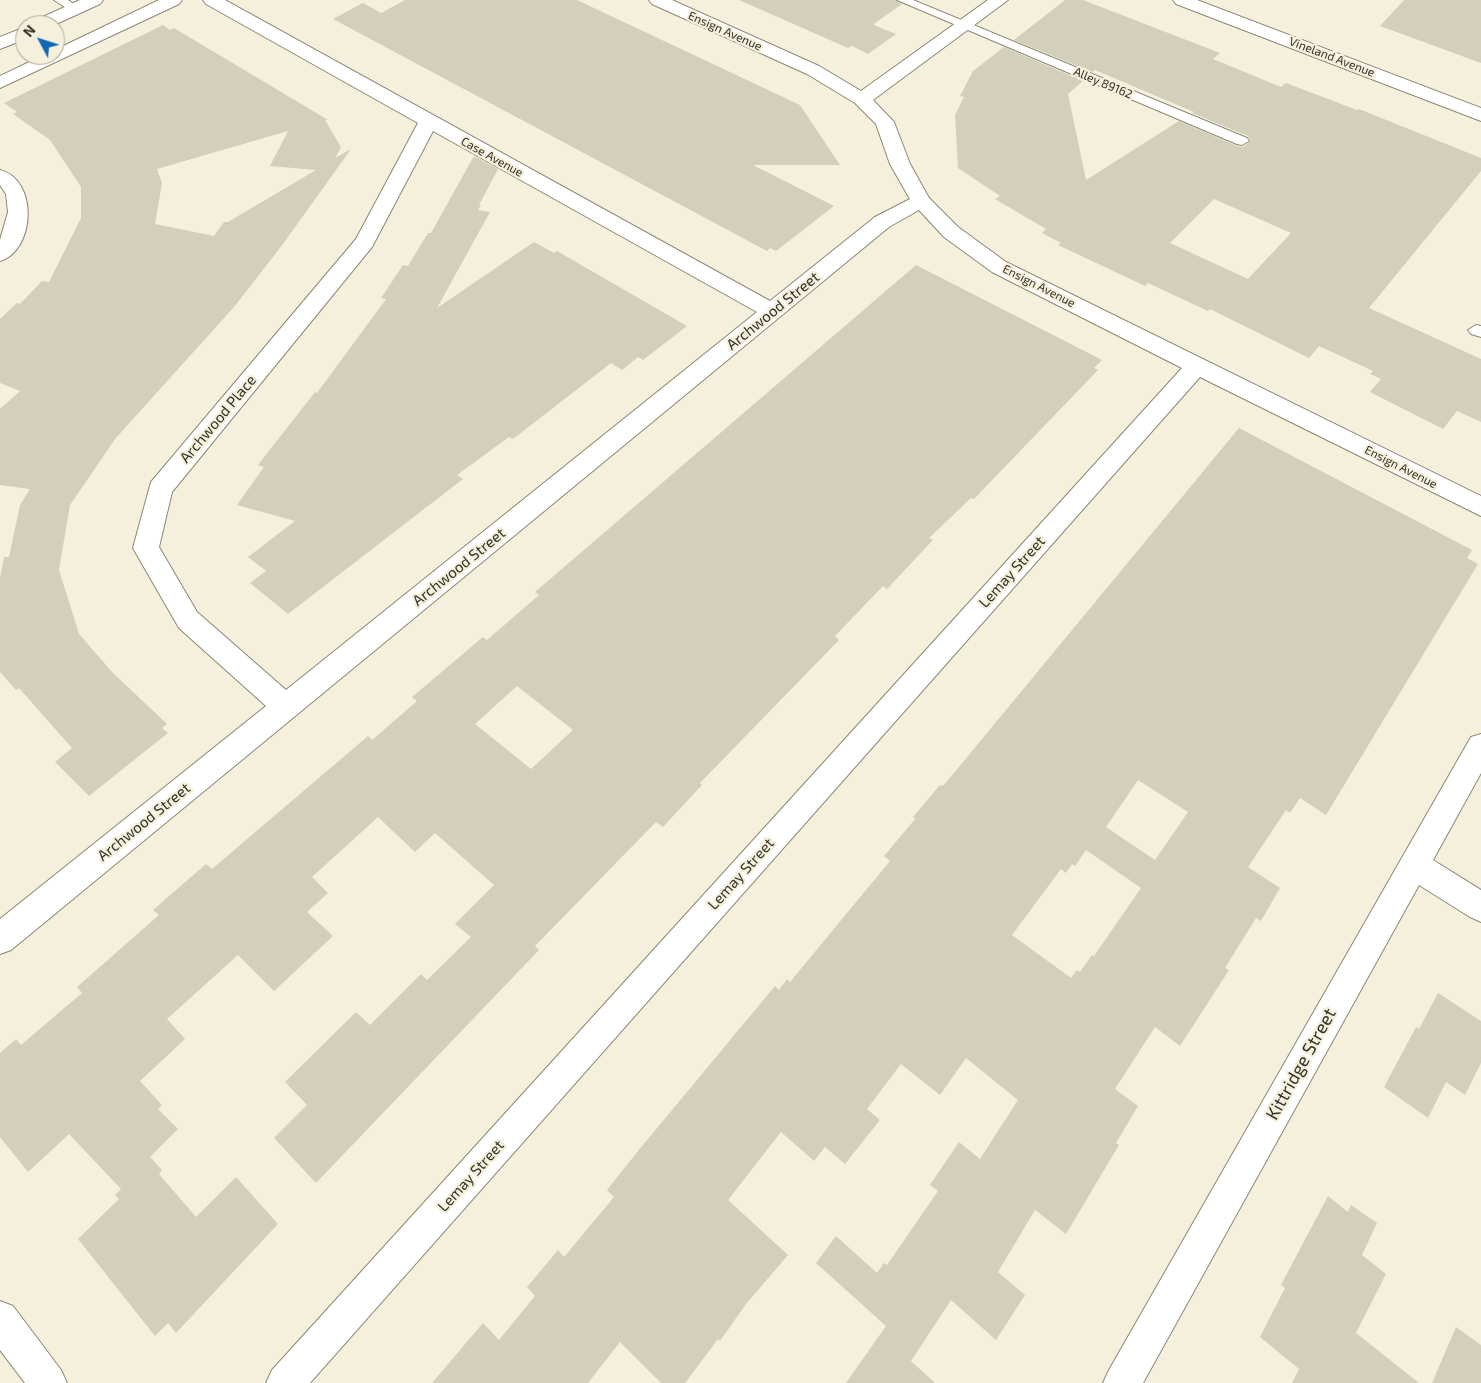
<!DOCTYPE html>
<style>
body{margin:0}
#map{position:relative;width:1481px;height:1383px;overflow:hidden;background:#f4f0db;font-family:"Exo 2",sans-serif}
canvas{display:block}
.north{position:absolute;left:15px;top:15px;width:50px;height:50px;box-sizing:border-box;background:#f4f0db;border:1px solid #a7a494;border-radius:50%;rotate:310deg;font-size:14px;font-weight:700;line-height:20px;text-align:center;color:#333129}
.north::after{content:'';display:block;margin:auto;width:18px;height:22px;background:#1268b5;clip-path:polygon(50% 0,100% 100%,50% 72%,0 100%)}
</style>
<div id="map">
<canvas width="1481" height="1383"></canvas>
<div class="north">N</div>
</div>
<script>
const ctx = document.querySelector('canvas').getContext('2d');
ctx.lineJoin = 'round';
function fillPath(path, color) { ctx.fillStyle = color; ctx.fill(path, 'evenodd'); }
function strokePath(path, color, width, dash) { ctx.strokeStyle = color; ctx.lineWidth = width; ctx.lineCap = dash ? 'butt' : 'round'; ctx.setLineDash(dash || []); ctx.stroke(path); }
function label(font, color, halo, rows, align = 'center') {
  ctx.font = font + ' "Exo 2",sans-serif'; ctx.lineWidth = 4.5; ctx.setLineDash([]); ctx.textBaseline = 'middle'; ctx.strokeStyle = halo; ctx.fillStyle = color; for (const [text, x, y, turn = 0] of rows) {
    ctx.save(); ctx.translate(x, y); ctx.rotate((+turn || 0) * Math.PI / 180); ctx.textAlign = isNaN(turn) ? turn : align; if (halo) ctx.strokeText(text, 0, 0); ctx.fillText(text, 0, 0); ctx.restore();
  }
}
const building = new Path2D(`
 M405,0H577L800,105L840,165H753L834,206L776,251L770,248L767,251L333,19L363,3L381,13Z
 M739,0H895L902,4L875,23L874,25L896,34L868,54L852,46L848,48Z
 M1065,0H1083L1220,53L1213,59L1281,87L1286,83L1357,110L1359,109L1481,158V171L1369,308L1481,359V422L1457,411L1443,429L1370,392L1381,379L1370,374L1373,371L1319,346L1309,358L1210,309L1208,311L1148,283L1145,286L1058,245L1061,243L1042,233L1046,229L995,199L1000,196L958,168L955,115L964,97L960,96L973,71L1004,47L1083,81L1068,94L1086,180L1179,121L1237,146L1243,147L1251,141L1248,136L1192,113L1194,112L1095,70L1092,72L1014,40ZM1214,199L1291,233L1248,279L1170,243Z
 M1404,0H1481V63L1380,26Z
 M163,25L170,30L174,28L328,120H325L341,147L335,158L351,149L283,244L234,307L115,439L70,505L59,570L79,634L113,673L167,724L162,728L168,733L89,796L55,762L72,748L19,688L16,690L0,672V578L4,557H9L20,505L30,489L0,485V409L20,391L0,383V319L17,303L20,304L42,281L49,282L81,218V187L50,140L13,114L17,112L4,103ZM288,131L270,166L316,170L228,222H224L214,236L155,224L162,183L157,169Z
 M474,156L498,169L479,205H481L478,210L490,212L437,308L534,242L554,253L557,251L687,326L643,360L638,357L622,370L611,363L513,439L509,437L457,475L463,479L288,614L250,583L266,571L248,557L295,521L237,505L264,467L258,465L315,392L317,393L386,299L381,298L403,265L408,266L428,233H431Z
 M916,265L1102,360L1094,368L1098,370L974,499L971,498L929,538L933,540L887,589L883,586L835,636L839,640L700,783L702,785L663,827L656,822L535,946L539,950L316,1183L274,1138L307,1105L285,1082L356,1012L370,1025L421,974L427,980L471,937L455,924L494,885L435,833L415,852L378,817L312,877L328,893L307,912L333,936L274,991L238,955L167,1019L185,1039L140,1081L162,1105L158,1109L178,1129L150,1157L162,1170L159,1174L196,1217L236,1177L278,1224L176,1333L168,1323L155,1336L78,1239L119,1199L115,1195L121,1189L69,1134L28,1172L0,1137V1053L16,1039L21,1045L82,993L77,987L159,915L153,910L206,864L212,869L368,736L372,740L417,701L412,697L483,637L487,640L539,595L535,592ZM517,686L573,730L531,769L475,724Z
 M1239,428L1472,550L1467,558L1478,564L1326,815L1300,798L1290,813L1286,810L1248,867L1280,888L1261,921L1256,918L1225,968L1229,970L1180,1046L1155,1027L1115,1089L1138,1106L1116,1143L1119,1145L1066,1234L1035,1210L998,1272L1025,1295L996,1340L951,1300L911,1361L935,1383H846L886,1326L816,1263L836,1236L877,1273L884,1263L887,1265L938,1191L930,1185L959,1142L980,1159L1018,1100L966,1058L940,1095L901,1064L867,1109L880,1120L845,1164L825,1147L814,1161L781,1132L728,1200L788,1255L746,1304L720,1341L718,1339L685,1383H661L620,1342L588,1383H432L483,1323L499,1340L535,1296L527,1287L558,1250L564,1257L614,1197L607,1190L638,1151L775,986L779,990L787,979L790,982L890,861L884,856L915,819L913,817L939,786L944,785ZM1138,780L1188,812L1155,860L1106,827ZM1086,850L1141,888L1094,956L1092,955L1080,972L1077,970L1071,978L1012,935L1061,869L1066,873L1072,864L1075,866Z
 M1438,993L1481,1021V1063L1465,1095L1446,1082L1428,1118L1384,1087L1416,1027L1419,1029Z
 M1328,1196L1348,1212L1351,1205L1377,1223L1362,1255L1386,1274L1356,1333L1419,1383H1292L1299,1369L1260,1337L1285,1288L1281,1285Z
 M1456,1327L1481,1345V1383H1432Z`);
const lane = new Path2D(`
 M54,0H68L81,9L79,11H71Z
 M897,0H913L1247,138L1249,141L1242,145L1237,144Z
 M1476,325L1481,326V337L1471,334L1468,330Z`);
const street = new Path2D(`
 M159,0H182L179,4L0,88V76L44,55H55V50Z
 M203,0H225L770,301L875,217L910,199L890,164L876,124L855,103L807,74L652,4L649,0H672L819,66L861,91L988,0H1008L873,100L894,122L910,164L929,198L958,227L1006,262L1481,496V516L1200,377L310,1383H266L272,1370L1182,368L992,272L944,237L919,210L889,227L11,950L0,954V919L266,706L179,628L137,555L133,548L151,482L356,239L418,123L206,4ZM433,131L757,312L286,690L197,612L159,547L172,492L372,247Z
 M0,170C39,180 35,251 0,261V240L8,212L6,194L0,185Z
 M1481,734V773L1433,860L1481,890V922L1470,917L1419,885L1143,1383H1103L1109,1370L1471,737Z
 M0,1301L13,1306L61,1370L67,1383H25L0,1350Z`);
const secondary = new Path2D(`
 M80,0H103L100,4L54,25H31L34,21Z
 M1173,0H1197L1481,108V121L1176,4Z
 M25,27V39L0,49V37Z`);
const farStreetnames = [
 ["Ensign Avenue",725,31,24],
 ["Vineland Avenue",1332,57,21],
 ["Alley 89162",1103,83,23],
 ["Case Avenue",492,157,29],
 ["Ensign Avenue",1039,286,27],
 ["Ensign Avenue",1401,467,27]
];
const streetNames = [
 ["Archwood Street",773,311,-39],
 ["Archwood Place",218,419,-50],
 ["Archwood Street",459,567,-39],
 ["Lemay Street",1012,572,-48],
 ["Archwood Street",144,822,-39],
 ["Lemay Street",741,874,-48],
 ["Lemay Street",471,1176,-48]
];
const nearStreetnames = [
 ["Kittridge Street",1301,1064,-61]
];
fillPath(building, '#d2cfba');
strokePath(lane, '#8c8875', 2);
strokePath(street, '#8c8875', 2);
strokePath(secondary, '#8c8875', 2);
fillPath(lane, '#fff');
fillPath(street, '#fff');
fillPath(secondary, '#fff');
label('12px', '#333129', '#f4f0db', farStreetnames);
label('15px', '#333129', '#f4f0db', streetNames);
label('18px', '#333129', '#f4f0db', nearStreetnames);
</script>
